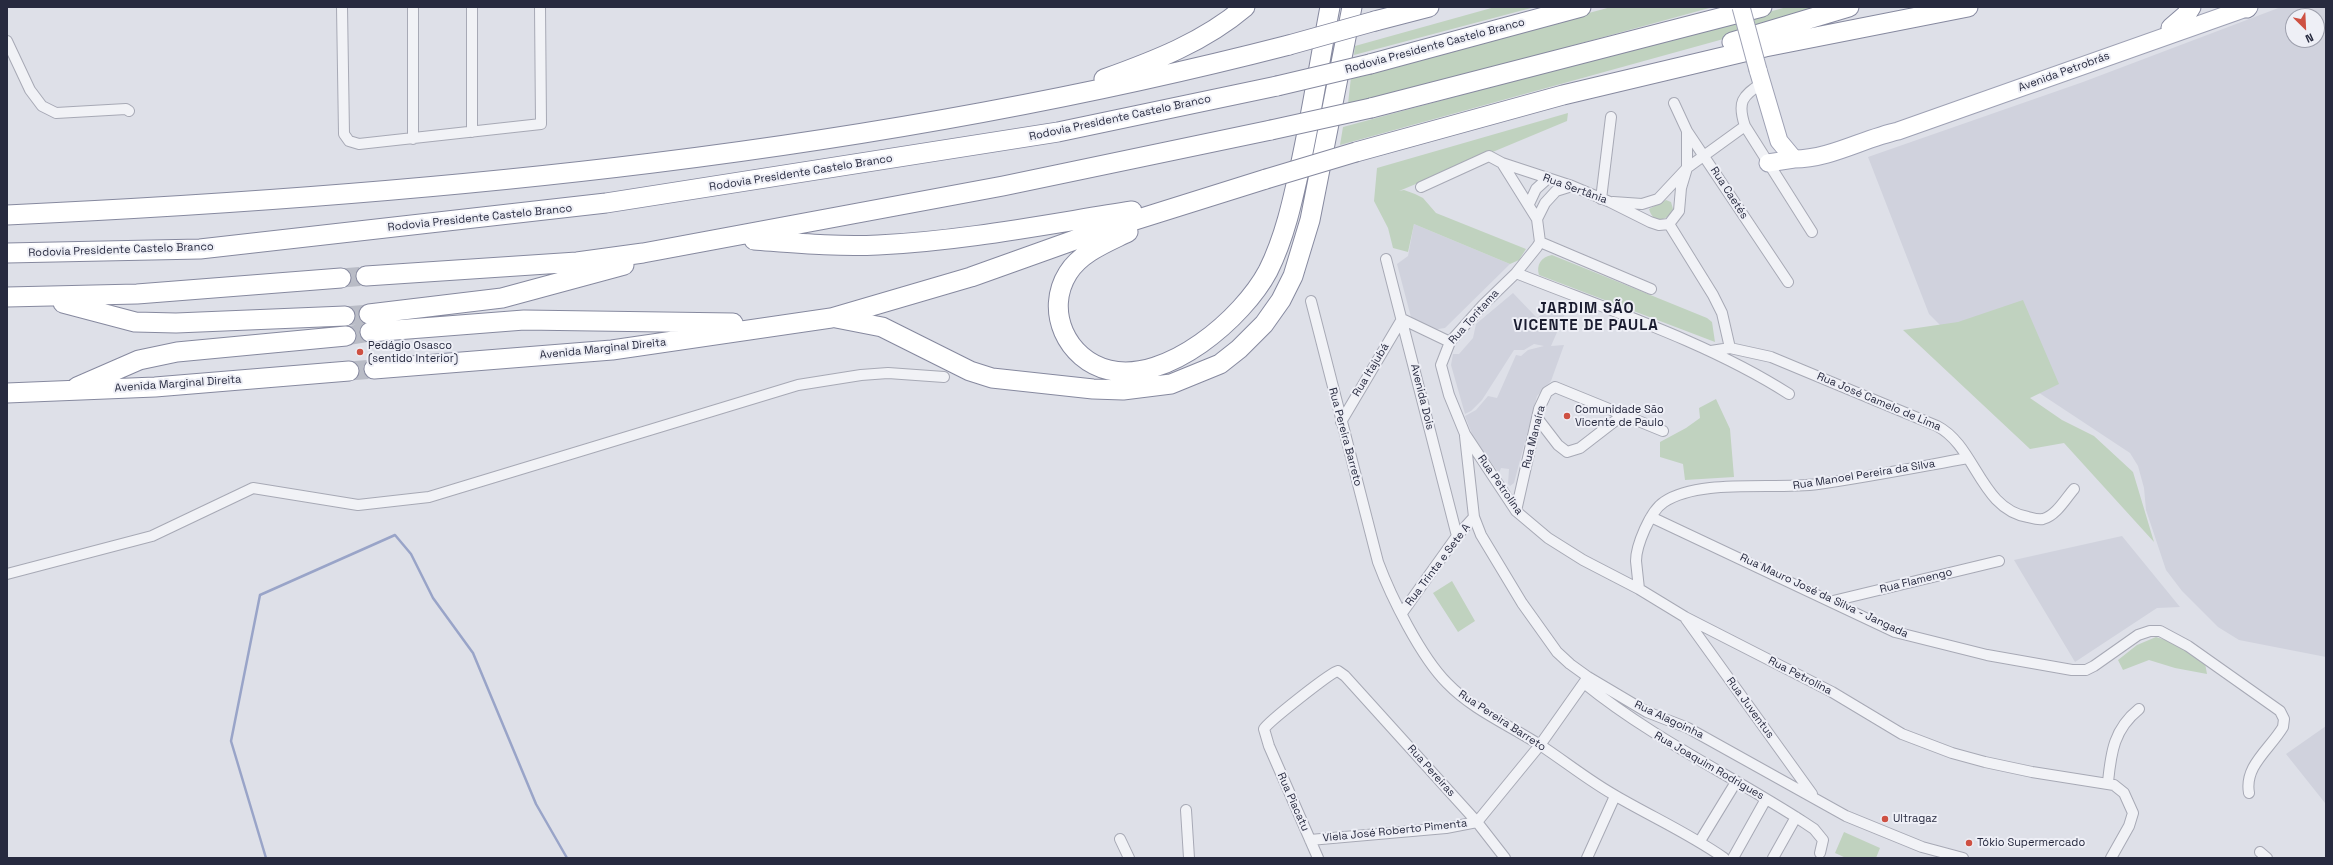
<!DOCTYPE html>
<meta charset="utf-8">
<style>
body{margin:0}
#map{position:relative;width:2333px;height:865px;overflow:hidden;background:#dee0e8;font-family:"Space Grotesk",sans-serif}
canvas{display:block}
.frame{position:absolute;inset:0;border:8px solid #272a3f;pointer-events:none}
.north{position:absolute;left:2285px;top:8px;width:40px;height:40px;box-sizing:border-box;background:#eeeff6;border:1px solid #9ea0ad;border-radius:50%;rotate:156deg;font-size:11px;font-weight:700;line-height:16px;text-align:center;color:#272a3f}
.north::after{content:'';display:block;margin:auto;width:14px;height:18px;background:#ce5042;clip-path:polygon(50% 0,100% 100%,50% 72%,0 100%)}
</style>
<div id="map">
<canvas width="2333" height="865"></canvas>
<div class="frame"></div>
<div class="north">N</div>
</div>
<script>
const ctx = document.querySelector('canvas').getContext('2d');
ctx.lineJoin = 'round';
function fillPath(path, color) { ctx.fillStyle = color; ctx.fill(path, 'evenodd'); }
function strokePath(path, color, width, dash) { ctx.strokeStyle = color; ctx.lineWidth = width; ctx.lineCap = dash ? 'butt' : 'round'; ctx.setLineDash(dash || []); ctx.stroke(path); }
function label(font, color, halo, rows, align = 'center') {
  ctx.font = font + ' "Space Grotesk",sans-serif'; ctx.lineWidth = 4; ctx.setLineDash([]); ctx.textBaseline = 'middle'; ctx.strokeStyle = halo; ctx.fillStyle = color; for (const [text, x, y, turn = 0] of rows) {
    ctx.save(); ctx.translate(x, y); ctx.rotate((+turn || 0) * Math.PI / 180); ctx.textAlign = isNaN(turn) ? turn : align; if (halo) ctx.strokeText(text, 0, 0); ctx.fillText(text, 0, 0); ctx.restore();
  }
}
const built = new Path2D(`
 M2281,7H2326V657L2239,640L2218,627L2182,591L2166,570L2146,510L2144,488L2138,466L2130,453L1947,332L1929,314L1868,157L2083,82ZM2293,16H2317V40H2293Z
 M1414,224L1510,264L1445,328L1432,330L1412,321L1397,264L1408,256Z
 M1513,293L1537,318L1550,307L1565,314L1551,346L1564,345L1551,381L1537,396L1514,483L1510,486L1508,484L1509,469L1501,468L1499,473L1474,439L1465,416L1476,410L1488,396L1497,398L1516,355L1521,356L1528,350L1544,346L1534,344L1524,350H1514L1482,400L1471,411L1465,414L1451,365L1453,354H1459L1473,338L1476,324Z
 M2122,536L2180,607L2157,608L2075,662L2014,560Z
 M2326,726V803H2325L2286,754Z`);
const green = new Path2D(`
 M1495,7H1535L1354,55L1355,46Z
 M1611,7H1713L1465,75L1348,104L1351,77Z
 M1787,7H1823L1738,35L1340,145L1343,127Z
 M1568,113L1567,121L1399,191L1404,190L1415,194L1423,198L1436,213L1526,249L1519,260L1510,264L1414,224L1408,252L1393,248L1388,228L1374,201L1377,168Z
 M1666,200L1671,202L1673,209C1667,222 1653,224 1649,209Z
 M1552,255L1707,318L1712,322L1715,342L1539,275C1536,265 1541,257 1552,255Z
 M2023,300L2059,384L2030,398L2062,420L2094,436L2133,472L2154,542L2064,443L2030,449L1903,330L1958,322Z
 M1716,399L1730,429L1734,477L1685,480L1683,464L1660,457V442L1686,428L1700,418L1699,408Z
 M1452,581L1475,621L1458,632L1433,593Z
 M2156,637L2172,642L2205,663L2207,674L2175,668L2149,660L2123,670L2118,660L2137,645Z
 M1844,832L1880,848L1876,858H1846L1835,853Z`);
const stream = new Path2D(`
 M266,858L231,741L260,595L395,535L411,554L433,598L473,653L536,804L567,858`);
const motorwayTunnel = new Path2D(`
 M341,278L366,276
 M345,316L369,314
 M346,336L370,332
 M349,371L374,369`);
const minor = new Path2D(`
 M342,7L344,134L349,141L359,144L541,124L540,7
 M472,7V132
 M7,41L30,90L42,106L56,113L126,109L129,111
 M1762,83C1742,96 1737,102 1745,126L1812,232
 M1674,103L1687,131L1788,282
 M413,139V7
 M1502,163L1572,186L1610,202L1650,222L1659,225L1669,224L1679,211L1681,188L1687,168V131
 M1572,186L1556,191L1545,203L1537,219L1540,242L1537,247L1516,273L1483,305L1450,342L1441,365L1449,395L1465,434L1516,511L1548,538L1583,560L1639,589L1685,617L1832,692L1902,734L1952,753L1985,762L2032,772L2114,785L2124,793L2133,813L2129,826L2111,858
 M1421,187L1489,156L1502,163L1537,219
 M1601,199L1611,117
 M1613,202L1642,204L1658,199L1687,168L1745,126
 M1529,204L1536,189L1547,179
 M1669,224L1713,295L1722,313L1730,348
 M1540,242L1651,289
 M1386,259L1457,536
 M1516,273C1606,309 1708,342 1789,394
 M1311,301L1378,562C1391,597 1421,657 1447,683C1473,710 1509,725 1540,745C1566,762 1589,781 1616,796C1652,817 1690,834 1724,858
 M1711,351L1730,348L1771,357L1937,426C1976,446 1980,509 2028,517C2032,518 2038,520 2043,519C2056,516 2066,498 2074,489
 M1538,419L1558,445L1567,452L1580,448L1624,414
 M1341,422L1402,319L1450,342
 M1465,436L1474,517L1481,535L1522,603L1557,652L1570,664L1588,677L1647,712L1688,728L1846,816L1922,847L1963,858
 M1516,511L1539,409L1547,392L1555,387L1663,431
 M1651,517L1895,632L1987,655L2072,670H2086L2094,666L2138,635L2150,631H2160L2188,646L2280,711L2284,719L2283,727C2270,749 2244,766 2249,793
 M7,574L152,536L253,488L358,505L429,497L798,385L861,375L888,373L944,377
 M1639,589C1638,580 1637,570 1636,561C1636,546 1650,511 1664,502C1700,478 1774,490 1818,484C1868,477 1918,467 1968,458
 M1833,601L1999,561
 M1402,613L1457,536L1474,517
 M1686,619L1812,794
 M1584,683C1653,739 1731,775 1805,823L1814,829L1823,840L1820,853
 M2108,782C2111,752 2114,729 2139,709
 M1186,810L1189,858
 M1120,839L1129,858
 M1310,840L1446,828L1477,822L1540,745L1588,677
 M1700,841L1736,782
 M2260,852L2267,858
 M1318,858L1269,746L1264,729C1268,722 1331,672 1338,671L1345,676L1477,822L1505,858
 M1587,858L1615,796
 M1733,858L1766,799
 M1773,858L1796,817`);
const primary = new Path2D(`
 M1758,70L1779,141L1794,159C1830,159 1862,139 1898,131L2249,7
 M1768,163L1794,159`);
const motorway = new Path2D(`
 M2245,7L2247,8
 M1375,21L1429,7
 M2171,28L2186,15L2191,7
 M1732,42L1849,7
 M1370,64L1581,7
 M1104,79C1154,61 1204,42 1245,7
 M1371,108L1762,7
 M1356,152L1563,95L1765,47L1968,7
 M7,215C438,195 870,153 1289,45
 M1128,232C1108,242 1081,252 1068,273C1044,311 1067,360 1109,370C1167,384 1243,318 1268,271C1285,237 1293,199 1301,162C1312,111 1320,59 1330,7
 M754,240C795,243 836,247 878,245C963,241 1048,224 1132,211
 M7,253L200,249L606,203L1058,132L1277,86
 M366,276L577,262L643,253L1003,186L1271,130
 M7,297L137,294L341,278
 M63,303L135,322L176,323L345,316
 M369,314L502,298L624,265
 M836,318L882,327L970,371L992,378L1093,389L1123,390L1171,384L1220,364L1239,349L1264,324L1281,300L1293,276L1310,220L1352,7
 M370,332L524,320L733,323
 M374,369L612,350L831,318L971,277L1097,232L1266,179
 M77,387L139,360L177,352L346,336
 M7,393L155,387L349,371`);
const primaryBridge = new Path2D(`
 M1741,7L1758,70`);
const motorwayBridge = new Path2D(`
 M1289,45L1375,21
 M1277,86L1370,64
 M1271,130L1371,108
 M1266,179L1356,152`);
const markers = [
 [360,352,4,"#ce5042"],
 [1567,416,4,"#ce5042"],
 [1885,819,4,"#ce5042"],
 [1969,843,4,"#ce5042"]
];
const streetNames = [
 ["Rodovia Presidente Castelo Branco",1435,46,-15],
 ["Avenida Petrobrás",2064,72,-20],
 ["Rodovia Presidente Castelo Branco",1120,118,-12],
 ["Rodovia Presidente Castelo Branco",801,173,-9],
 ["Rua Sertânia",1575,189,20],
 ["Rua Caetés",1729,193,57],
 ["Rodovia Presidente Castelo Branco",480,218,-6],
 ["Rodovia Presidente Castelo Branco",121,250,-2],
 ["Rua Toritama",1474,317,-48],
 ["Avenida Marginal Direita",603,349,-6],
 ["Rua Itajubá",1371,370,-59],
 ["Avenida Marginal Direita",178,384,-4],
 ["Avenida Dois",1422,397,76],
 ["Rua José Camelo de Lima",1879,402,23],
 ["Rua Pereira Barreto",1345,437,75],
 ["Rua Manaíra",1534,437,-76],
 ["Rua Manoel Pereira da Silva",1864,475,-9],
 ["Rua Petrolina",1500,485,55],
 ["Rua Trinta e Sete A",1438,565,-53],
 ["Rua Flamengo",1916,581,-14],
 ["Rua Mauro José da Silva - Jangada",1824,596,25],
 ["Rua Petrolina",1800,676,27],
 ["Rua Juventus",1750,708,54],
 ["Rua Alagoinha",1669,720,25],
 ["Rua Pereira Barreto",1502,721,33],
 ["Rua Joaquim Rodrigues",1709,766,30],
 ["Rua Pereiras",1431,771,48],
 ["Rua Piacatu",1293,802,66],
 ["Viela José Roberto Pimenta",1395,831,-6]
];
const poiNames = [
 ["Pedágio Osasco",368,346],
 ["(sentido Interior)",368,359],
 ["Comunidade São",1575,410],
 ["Vicente de Paulo",1575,423],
 ["Ultragaz",1893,819],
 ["Tókio Supermercado",1977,843]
];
const districtNames = [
 ["JARDIM SÃO",1586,309],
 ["VICENTE DE PAULA",1586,326]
];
fillPath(built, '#d0d2dd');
fillPath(green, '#c0d2bf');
strokePath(stream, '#99a4c8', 2.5);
strokePath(motorwayTunnel, '#b9bcc6', 19, [19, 10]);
strokePath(minor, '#a7a9b5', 12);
strokePath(primary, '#9ea1b4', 19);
strokePath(motorway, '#86899f', 21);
strokePath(minor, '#f1f2f6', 10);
strokePath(primary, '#fff', 17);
strokePath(motorway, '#fff', 19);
strokePath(primaryBridge, '#9ea1b4', 19, []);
strokePath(motorwayBridge, '#86899f', 21, []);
strokePath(primaryBridge, '#fff', 17);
strokePath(motorwayBridge, '#fff', 19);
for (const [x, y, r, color] of markers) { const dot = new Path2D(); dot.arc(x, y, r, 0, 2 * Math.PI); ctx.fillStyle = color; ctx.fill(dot); strokePath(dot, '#eeeff6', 1.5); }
label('11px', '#272a3f', '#eeeff6', streetNames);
label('11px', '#272a3f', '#eeeff6', poiNames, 'left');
ctx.letterSpacing = '1px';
label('bold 15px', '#1a1c30', '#eeeff6', districtNames);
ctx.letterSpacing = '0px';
</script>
